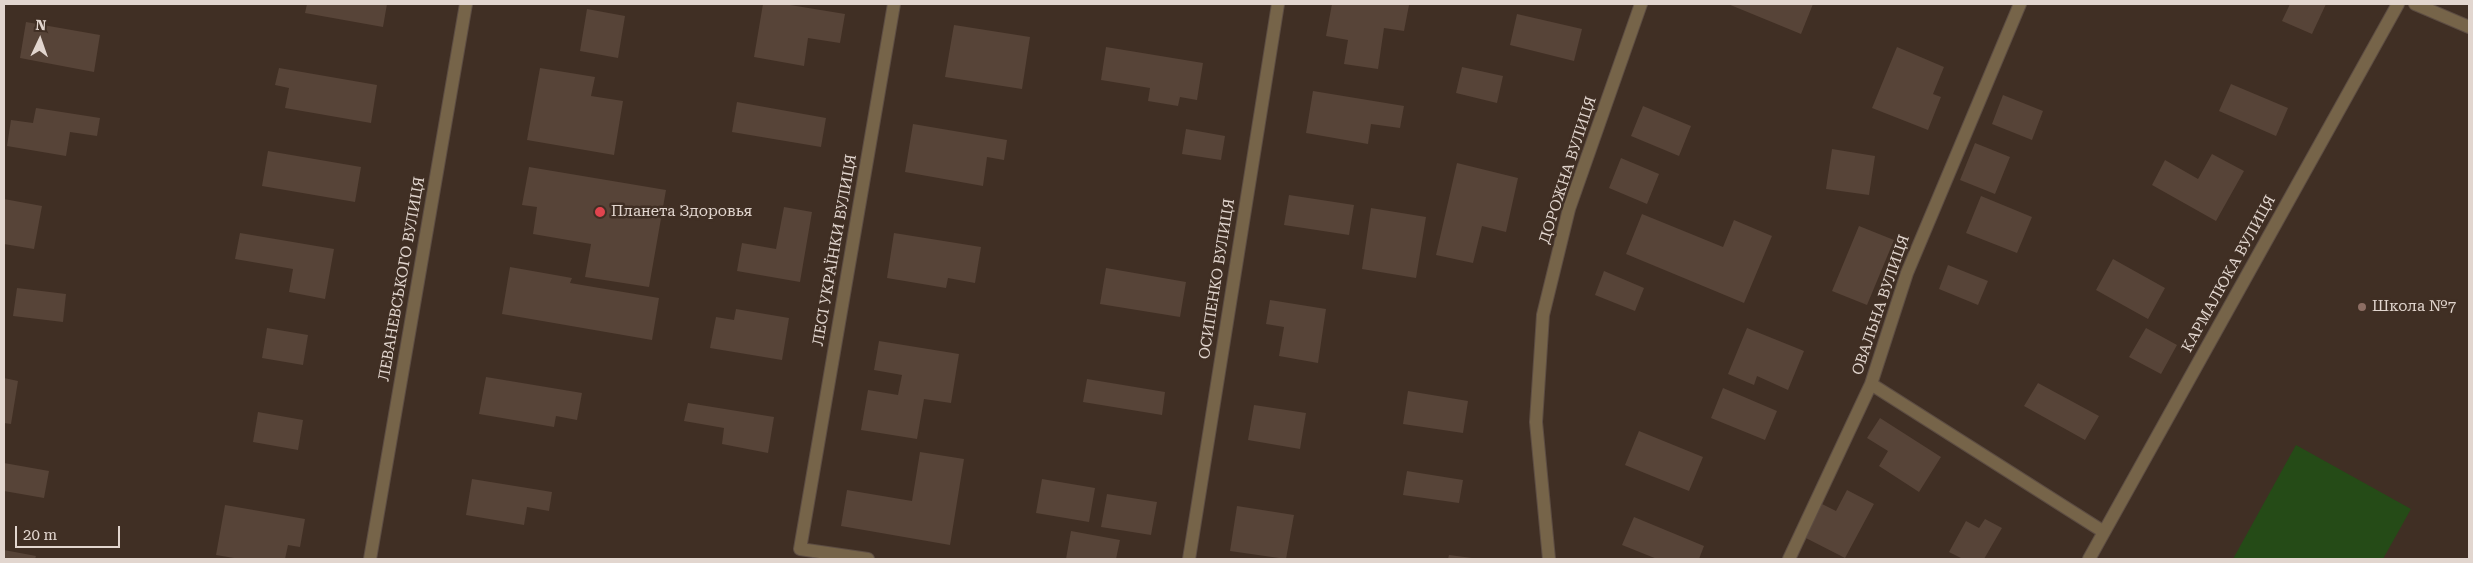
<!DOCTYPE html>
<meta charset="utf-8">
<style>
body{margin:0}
#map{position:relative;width:2473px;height:563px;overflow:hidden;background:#402f24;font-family:"Roboto Serif",serif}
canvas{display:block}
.frame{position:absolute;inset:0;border:5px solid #e2d6cf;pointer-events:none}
.north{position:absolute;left:15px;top:15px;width:50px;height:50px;-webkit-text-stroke:4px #402f24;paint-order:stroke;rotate:3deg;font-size:14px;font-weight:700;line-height:20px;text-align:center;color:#e2d6cf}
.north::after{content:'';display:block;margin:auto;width:18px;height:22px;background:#e2d6cf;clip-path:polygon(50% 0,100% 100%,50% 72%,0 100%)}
.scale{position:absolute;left:15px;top:526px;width:105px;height:22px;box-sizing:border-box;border:2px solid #e2d6cf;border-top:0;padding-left:6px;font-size:15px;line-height:18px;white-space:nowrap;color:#e2d6cf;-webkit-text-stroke:4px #402f24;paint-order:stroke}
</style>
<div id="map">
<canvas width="2473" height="563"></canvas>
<div class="frame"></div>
<div class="north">N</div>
<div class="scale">20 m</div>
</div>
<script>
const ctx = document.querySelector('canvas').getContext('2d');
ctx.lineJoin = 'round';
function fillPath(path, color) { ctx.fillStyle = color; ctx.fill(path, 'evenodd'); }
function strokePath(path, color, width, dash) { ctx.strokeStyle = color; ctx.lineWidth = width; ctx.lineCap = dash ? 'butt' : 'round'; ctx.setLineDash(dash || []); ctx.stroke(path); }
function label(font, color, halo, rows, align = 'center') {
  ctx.font = font + ' "Roboto Serif",serif'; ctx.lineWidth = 5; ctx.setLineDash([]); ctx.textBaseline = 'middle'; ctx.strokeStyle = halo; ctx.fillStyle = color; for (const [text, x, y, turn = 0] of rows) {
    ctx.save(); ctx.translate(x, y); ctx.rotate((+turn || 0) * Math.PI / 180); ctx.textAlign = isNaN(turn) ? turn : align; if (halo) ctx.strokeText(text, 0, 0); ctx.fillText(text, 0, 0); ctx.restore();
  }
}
const green = new Path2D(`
 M2296,445L2411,509L2383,559H2233Z`);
const building = new Path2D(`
 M307,4H387L383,27L305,13Z
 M763,4H784L845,14L840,43L808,38L804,66L754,57Z
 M1332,4L1409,5L1404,31L1384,28L1378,69L1344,64L1348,40L1326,36Z
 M1728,4H1813L1801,34Z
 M2290,4H2326L2312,34L2282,21Z
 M587,9L625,16L618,58L580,51Z
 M1517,14L1582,29L1574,61L1510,45Z
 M26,22L100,35L94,72L20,58Z
 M954,25L1030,37L1022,89L945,77Z
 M1106,47L1203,63L1197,100L1180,97L1178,106L1148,101L1150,88L1101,80Z
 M1897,47L1944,67L1933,94L1941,97L1928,130L1872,108Z
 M1462,67L1503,76L1497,103L1456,93Z
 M279,68L377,85L371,123L285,108L289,88L275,85Z
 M540,68L595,77L591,96L623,101L614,155L527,140Z
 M2231,84L2288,108L2276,136L2219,111Z
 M1313,91L1404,106L1400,128L1371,124L1368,144L1306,133Z
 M2003,95L2043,111L2032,140L1992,124Z
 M737,102L826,118L821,147L732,132Z
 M1643,106L1691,126L1679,156L1631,136Z
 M36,108L100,118L97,136L70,132L66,156L7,146L11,120L33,123Z
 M913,124L1007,140L1004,160L987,157L983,186L905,172Z
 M1186,129L1225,136L1221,160L1182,154Z
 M1975,143L2010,157L1995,194L1960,180Z
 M1832,149L1875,156L1869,195L1826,189Z
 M268,151L361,167L355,202L262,186Z
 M2212,154L2244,171L2216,221L2152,185L2165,160L2198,179Z
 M1621,158L1659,174L1647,204L1609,188Z
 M1457,163L1518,178L1506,232L1482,226L1473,263L1436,255Z
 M529,167L666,190L649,287L585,277L591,244L533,234L537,207L522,205Z
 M1289,195L1354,205L1349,235L1284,225Z
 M1981,196L2032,217L2017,253L1966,233Z
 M4,199L42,206L34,249L4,244Z
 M784,207L812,212L800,282L737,271L742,243L776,249Z
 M1371,208L1426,217L1416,278L1362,269Z
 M1642,214L1723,247L1734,220L1772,236L1744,303L1626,254Z
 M1859,226L1894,240L1867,305L1832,291Z
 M240,233L334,249L325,299L289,292L293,269L235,259Z
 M894,233L981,247L975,283L948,278L946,288L887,278Z
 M2113,259L2165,288L2148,319L2096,290Z
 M1948,265L1988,281L1978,305L1939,289Z
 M510,267L572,278L570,283L659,298L652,340L502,314Z
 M1106,268L1186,282L1180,317L1100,304Z
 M1604,271L1644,288L1635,311L1595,295Z
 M17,288L66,294L63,322L13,316Z
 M1270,300L1326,309L1318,363L1279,356L1284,327L1266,324Z
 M736,309L789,318L782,360L710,348L716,317L734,320Z
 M267,328L308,335L303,365L262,358Z
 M1747,328L1804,351L1788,390L1757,376L1754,385L1728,374Z
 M2146,328L2177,345L2161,374L2129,357Z
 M879,341L959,354L951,403L924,399L917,439L861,430L868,390L898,395L902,375L874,370Z
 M486,377L582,393L577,420L556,416L554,427L479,414Z
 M4,378L18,381L11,424L4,423Z
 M1087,379L1165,392L1162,415L1083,402Z
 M2038,383L2099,416L2085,440L2024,406Z
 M1723,388L1777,411L1765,440L1711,418Z
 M1408,391L1468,401L1463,433L1403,424Z
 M688,403L774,417L768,453L722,444L724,428L684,421Z
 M1254,405L1306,413L1300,449L1248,440Z
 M258,412L303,420L298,450L253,442Z
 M1880,418L1941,457L1919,492L1879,466L1888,451L1867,438Z
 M1639,431L1703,457L1689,491L1625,465Z
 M920,452L964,459L950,545L841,526L847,490L912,501Z
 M4,463L49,471L44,498L4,491Z
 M1407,471L1463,480L1459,503L1403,495Z
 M472,479L552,492L549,511L527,507L524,525L466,515Z
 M1042,479L1095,488L1089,522L1036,513Z
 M1847,490L1874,504L1845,558L1800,535L1818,502L1836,511Z
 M1107,494L1157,502L1151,535L1101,527Z
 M225,505L305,519L300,547L288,545L285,559H240L216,555Z
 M1237,506L1294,515L1286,559L1230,551Z
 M1634,517L1704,546L1699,559H1657L1622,545Z
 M1985,519L2002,528L1984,559H1963L1949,552L1966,521L1979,528Z
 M1071,531L1120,540L1116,559H1066Z
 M4,550L36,556L35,559H4Z
 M1449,555L1472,558V559H1448Z`);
const minor = new Path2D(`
 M2415,4L2469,27
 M1871,384L2104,532
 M370,559L466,4
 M868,559L800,549L894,4
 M1189,559L1278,4
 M1549,559L1536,422L1543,315L1569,209L1641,4
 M1789,559L1871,384L1907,273L2020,4
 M2089,559L2398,4`);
const markers = [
 [600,212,6,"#e0444e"],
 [2362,307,5,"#8d6e63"]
];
const streetNames = [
 ["ДОРОЖНА ВУЛИЦЯ",1568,170,-72],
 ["ЛЕСІ УКРАЇНКИ ВУЛИЦЯ",835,250,-80],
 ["КАРМАЛЮКА ВУЛИЦЯ",2229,274,-61],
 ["ЛЕВАНЕВСЬКОГО ВУЛИЦЯ",402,279,-80],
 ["ОСИПЕНКО ВУЛИЦЯ",1217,279,-81],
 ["ОВАЛЬНА ВУЛИЦЯ",1881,305,-71]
];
const poiNames = [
 ["Планета Здоровья",611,212],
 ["Школа №7",2372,307]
];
fillPath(green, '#254b17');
fillPath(building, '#574438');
strokePath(minor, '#5d4d43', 14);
strokePath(minor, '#766449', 12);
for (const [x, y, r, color] of markers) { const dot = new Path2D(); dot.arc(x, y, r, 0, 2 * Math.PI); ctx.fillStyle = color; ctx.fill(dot); strokePath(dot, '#402f24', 2); }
label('15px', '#e2d6cf', '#402f24', streetNames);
label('15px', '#e2d6cf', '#402f24', poiNames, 'left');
</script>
